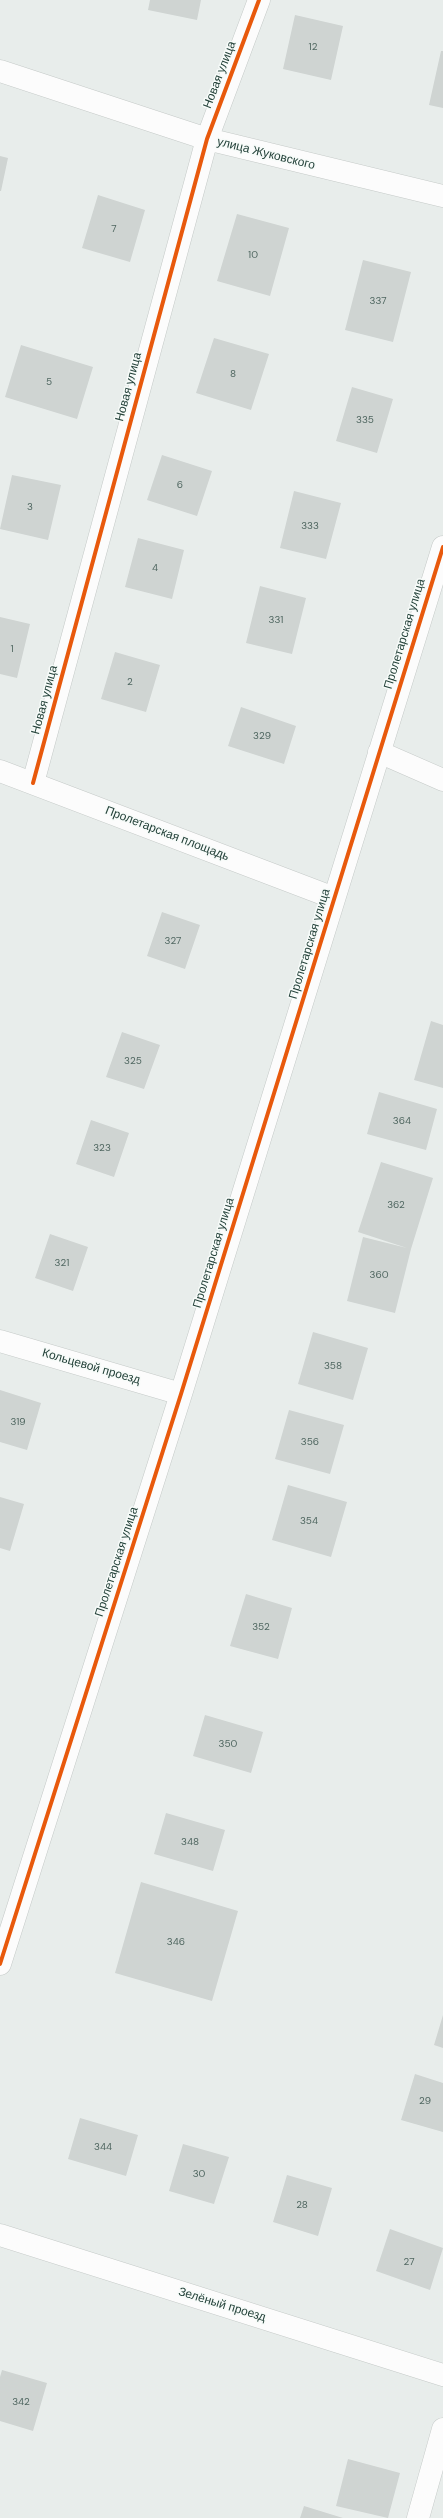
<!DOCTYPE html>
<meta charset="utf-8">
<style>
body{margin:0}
canvas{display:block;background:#e8edeb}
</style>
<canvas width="443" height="2518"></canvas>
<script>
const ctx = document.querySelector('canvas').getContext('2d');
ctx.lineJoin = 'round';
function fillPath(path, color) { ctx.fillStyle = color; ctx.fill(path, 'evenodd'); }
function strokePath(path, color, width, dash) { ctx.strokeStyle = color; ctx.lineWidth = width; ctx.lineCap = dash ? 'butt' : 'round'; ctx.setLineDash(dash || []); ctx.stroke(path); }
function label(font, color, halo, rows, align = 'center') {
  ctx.font = font + ' "DM Sans",sans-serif'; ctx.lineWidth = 3; ctx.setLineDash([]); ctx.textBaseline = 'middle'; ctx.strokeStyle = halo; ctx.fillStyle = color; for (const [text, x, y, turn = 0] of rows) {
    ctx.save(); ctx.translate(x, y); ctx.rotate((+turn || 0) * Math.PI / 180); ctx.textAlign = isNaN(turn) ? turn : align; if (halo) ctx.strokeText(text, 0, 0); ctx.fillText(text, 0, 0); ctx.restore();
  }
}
const building = new Path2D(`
 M150,0H201L197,20L148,10Z
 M295,15L343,26L331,80L283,69Z
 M441,51H443V108L429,105Z
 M0,156L8,158L1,191H0Z
 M98,195L145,210L130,262L82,248Z
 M237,214L289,228L270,296L217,281Z
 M363,260L411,272L393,342L345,330Z
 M214,338L269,354L251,410L196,393Z
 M21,345L93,367L77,419L5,397Z
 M352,387L393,399L377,453L336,441Z
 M162,455L212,471L197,516L147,500Z
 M12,475L61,485L48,540L0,529Z
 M294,491L341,503L326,559L280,548Z
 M138,538L184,550L172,599L125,587Z
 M260,586L306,598L292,654L246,643Z
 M0,617L30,624L17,678L0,674Z
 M115,652L160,665L146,712L101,699Z
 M241,707L296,726L284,764L228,746Z
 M162,912L200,925L185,969L147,956Z
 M431,1021L443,1025V1088L414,1080Z
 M122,1032L160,1045L144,1089L106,1077Z
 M379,1092L437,1109L426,1150L367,1134Z
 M91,1120L129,1133L114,1177L76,1164Z
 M381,1162L433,1178L411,1249L395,1313L347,1301L363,1237L407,1248L358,1232Z
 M50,1234L88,1247L73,1291L35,1278Z
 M313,1332L368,1348L353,1400L298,1384Z
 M0,1390L41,1403L27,1450L0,1442Z
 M289,1410L344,1425L330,1474L275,1459Z
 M288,1485L347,1502L331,1557L272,1540Z
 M0,1497L24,1504L10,1551L0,1548Z
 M246,1594L292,1608L278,1659L230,1646Z
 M205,1715L263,1732L251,1773L193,1756Z
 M166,1813L225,1830L213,1871L154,1854Z
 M141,1882L238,1911L212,2001L115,1973Z
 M443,2015V2048L434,2045Z
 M415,2074L443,2083V2132L401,2120Z
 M80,2118L138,2135L126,2176L68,2159Z
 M183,2144L229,2157L214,2204L169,2191Z
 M287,2175L332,2188L318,2236L273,2222Z
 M390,2229L443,2248L430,2290L376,2271Z
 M2,2370L47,2383L33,2431L0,2421V2377Z
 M348,2459L400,2473L388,2518L336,2506Z
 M304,2506L343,2518H300Z`);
const minor = new Path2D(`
 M0,71L207,139L443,196
 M379,752L443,780
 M0,771L334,898
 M33,783L207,139L259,0
 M0,1341L181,1394
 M0,1964L181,1394L443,547
 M0,2235L443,2375
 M418,2518L443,2429`);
const cycleway = new Path2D(`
 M33,783L207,139L259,0
 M0,1964L181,1394L443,547`);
const numberNames = [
 ["12",313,47],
 ["7",114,229],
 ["10",253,255],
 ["337",378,301],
 ["8",233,374],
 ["5",49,382],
 ["335",365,420],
 ["6",180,485],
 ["3",30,507],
 ["333",310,526],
 ["4",155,568],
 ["331",276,620],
 ["1",12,649],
 ["2",130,682],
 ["329",262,736],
 ["327",173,941],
 ["325",133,1061],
 ["364",402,1121],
 ["323",102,1148],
 ["362",396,1205],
 ["321",62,1263],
 ["360",379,1275],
 ["358",333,1366],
 ["319",18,1422],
 ["356",310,1442],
 ["354",309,1521],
 ["352",261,1627],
 ["350",228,1744],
 ["348",190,1842],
 ["346",176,1942],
 ["29",425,2101],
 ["344",103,2147],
 ["30",199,2174],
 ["28",302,2205],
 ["27",409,2262],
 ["342",21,2402]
];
const streetNames = [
 ["Новая улица",220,75,-69],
 ["улица Жуковского",266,154,14],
 ["Новая улица",129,387,-75],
 ["Пролетарская улица",405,634,-73],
 ["Новая улица",45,700,-75],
 ["Пролетарская площадь",167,834,21],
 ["Пролетарская улица",310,944,-73],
 ["Пролетарская улица",214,1253,-73],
 ["Кольцевой проезд",91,1367,16],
 ["Пролетарская улица",117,1562,-72],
 ["Зелёный проезд",222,2305,17]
];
fillPath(building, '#cfd4d2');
strokePath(minor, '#c5cac8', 23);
strokePath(minor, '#fcfcfc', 22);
strokePath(cycleway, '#e8590c', 4);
label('10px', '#506761', null, numberNames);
label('12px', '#24423a', '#f7fbf9', streetNames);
</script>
